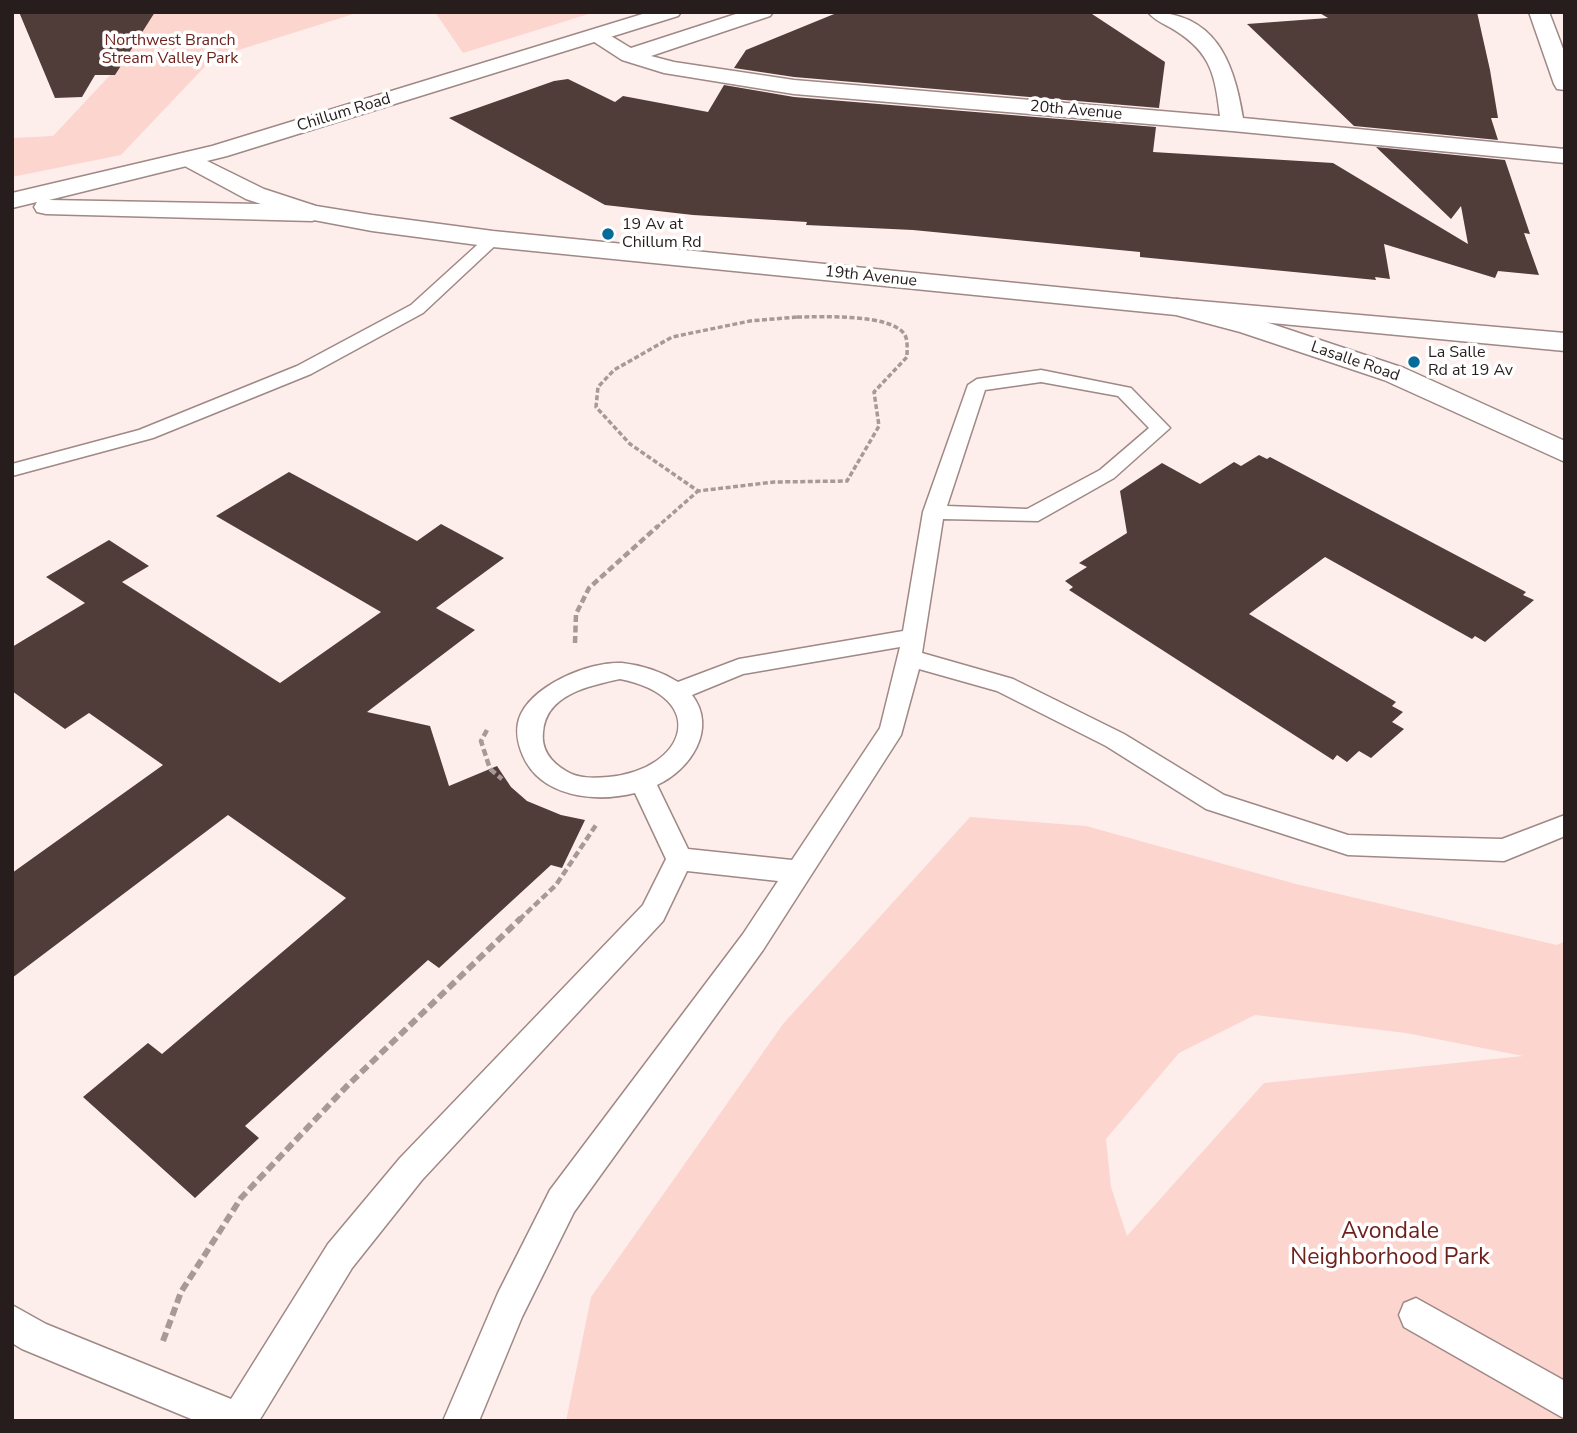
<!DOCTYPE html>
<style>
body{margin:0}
#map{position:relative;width:1577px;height:1433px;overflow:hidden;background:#fdeeec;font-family:"Nunito Sans",sans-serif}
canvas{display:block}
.frame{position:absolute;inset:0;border:14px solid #261d1c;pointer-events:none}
</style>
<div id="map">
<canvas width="1577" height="1433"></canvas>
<div class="frame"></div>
</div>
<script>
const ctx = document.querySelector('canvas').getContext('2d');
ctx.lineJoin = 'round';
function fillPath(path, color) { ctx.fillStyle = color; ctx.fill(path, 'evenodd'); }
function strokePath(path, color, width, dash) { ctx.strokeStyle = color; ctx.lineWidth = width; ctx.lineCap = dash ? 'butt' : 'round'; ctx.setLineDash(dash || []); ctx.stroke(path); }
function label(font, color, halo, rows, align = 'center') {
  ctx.font = font + ' "Nunito Sans",sans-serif'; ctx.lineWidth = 7; ctx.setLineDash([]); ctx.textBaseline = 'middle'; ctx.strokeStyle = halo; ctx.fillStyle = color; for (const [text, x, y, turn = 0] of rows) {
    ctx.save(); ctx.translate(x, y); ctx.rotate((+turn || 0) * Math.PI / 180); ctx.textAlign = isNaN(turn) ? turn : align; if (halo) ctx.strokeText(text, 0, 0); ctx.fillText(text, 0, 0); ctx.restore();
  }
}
const green = new Path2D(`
 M134,12H360L213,58L121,155L12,177V138L53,136L128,56L131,48Z
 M435,12H595L463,53Z
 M970,817L1086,826L1296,884L1557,945L1565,941V1421H566L591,1297L783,1024ZM1255,1015L1406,1033L1523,1056L1264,1083L1127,1236L1111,1187L1106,1139L1179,1053Z`);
const building = new Path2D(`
 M19,12H155L115,75H95L82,97L55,98Z
 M839,12H1089L1165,62L1159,108L794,77L734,68L746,50Z
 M1318,12H1477L1490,70L1498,118H1491L1498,140L1354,126L1247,24L1328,18Z
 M568,79L615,102L623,96L708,112L724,85L794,97L1156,127L1153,152L1333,163L1468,244L1461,206L1451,219L1376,147L1505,160L1530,234L1524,233L1539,275L1498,271L1495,278L1384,244L1390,279L1375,277L1376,280L1140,257V252L913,230L806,225L807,222L693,215L605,205L449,118L554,81Z
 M1259,455L1267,459L1270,457L1526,592L1523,595L1534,600L1485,642L1475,636L1472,639L1325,557L1249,614L1396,702L1392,706L1403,712L1392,722L1404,729L1371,758L1359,751L1347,762L1337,755L1333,760L1069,590L1073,587L1065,581L1087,567L1079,563L1127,533L1120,491L1162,463L1200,484L1234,462L1241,466Z
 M289,472L417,541L441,524L504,558L436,608L475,630L367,712L430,726L449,786L497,766L511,787L527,801L561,815L585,820L562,868L551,865L439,968L428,960L245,1126L259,1138L195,1198L83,1097L148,1043L162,1054L346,898L228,815L12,978V873L163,765L89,713L65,729L12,691V647L85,603L46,577L109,540L149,566L122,582L280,683L381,612L216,516Z`);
const pathFar2 = new Path2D(`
 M797,317C820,317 891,313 905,335C908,341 907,350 907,357L874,392L879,426L847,481L774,482L698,491L630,444L596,407L598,387L614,370L672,337L750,321Z
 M656,528L698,491`);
const pathFar1 = new Path2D(`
 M575,643L576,614L589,588L658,526
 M487,730L481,741L490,769L502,779
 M519,920L556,885L596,825`);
const path = new Path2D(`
 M163,1341L181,1292L241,1198L346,1087L521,918`);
const service = new Path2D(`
 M493,234L499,236L501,239L499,242L423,313L311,374L153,438L12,476V464L139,430L297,366L411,305L487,236Z
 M1041,370L1131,388L1170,428L1114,478L1038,521L943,519L922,653L1013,679L1124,734L1224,795L1348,835L1502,839L1565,815V836L1504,861L1348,855L1206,809L1106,746L997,691L919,669L901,735L763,950L574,1212L522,1317L479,1421H443L498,1293L550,1190L743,934L778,881L687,871L663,921L422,1180L352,1268L259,1421H196L22,1349L12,1343V1305L46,1324L231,1399L328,1244L400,1158L643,905L666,859L635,793C595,803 541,797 523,756C518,744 515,732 519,719C530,686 589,661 622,663C641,665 662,672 678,682L739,659L903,631L923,512L968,385L977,379ZM1041,382L1118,396L1149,428L1100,470L1027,509L947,506L985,390ZM900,647L880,728L792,860L688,849L657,785C690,770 718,729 692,695L743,674ZM620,679C711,697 687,770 608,777C594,778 578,779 566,771C551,762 541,750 543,732C546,694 589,686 620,679Z
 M1416,1298L1565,1381V1419L1404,1327L1399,1315L1404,1303Z`);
const minor = new Path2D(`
 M742,12H773L770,16L651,56L674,62L794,80L1220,116C1215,76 1212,54 1176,31C1167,25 1155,21 1148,12C1215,12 1234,61 1243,118L1565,149V163L1232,131L794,94L664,73L622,60L585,36L588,32C603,28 618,41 631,48Z
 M1529,12H1549L1565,54V90L1557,89L1554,84Z
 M1177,299L1565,333V351L1167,313L1163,307L1167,301Z`);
const tertiary = new Path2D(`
 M189,152L264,189L316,206L372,215L493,231L1177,299L1260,320L1404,368L1565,441V462L1384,380L1240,332L1176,315L493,247L372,231L303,218L246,199L181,164L177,159L181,154Z`);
const secondary = new Path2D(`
 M649,12H681L678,16L227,156L49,200L312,205L321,208L325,213L321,218L312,221L46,214L37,212L34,207L37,202L12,208V193L212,146Z`);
const markers = [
 [608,234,7,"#066b99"],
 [1414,362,7,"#066b99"]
];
const farParknames = [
 ["Northwest Branch",170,41],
 ["Stream Valley Park",170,59]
];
const farStreetnames = [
 ["20th Avenue",1076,111,5],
 ["Chillum Road",344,113,-17],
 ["19th Avenue",871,277,6],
 ["Lasalle Road",1355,362,19]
];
const farPoinames = [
 ["19 Av at",622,225],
 ["Chillum Rd",622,243],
 ["La Salle",1428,353],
 ["Rd at 19 Av",1428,371]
];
const nearParknames = [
 ["Avondale",1390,1232],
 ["Neighborhood Park",1390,1258]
];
fillPath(green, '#fcd5cf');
fillPath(building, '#503c39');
strokePath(service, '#9f8885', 3);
strokePath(minor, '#9f8885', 3);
strokePath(tertiary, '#9f8885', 3);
strokePath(secondary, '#9f8885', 3);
strokePath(pathFar2, '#a69998', 3.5, [5, 2.5]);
strokePath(pathFar1, '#a69998', 4.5, [7, 3.5]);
strokePath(path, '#a69998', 6, [9, 4.5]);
fillPath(service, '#fff');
fillPath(minor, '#fff');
fillPath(tertiary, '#fff');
fillPath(secondary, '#fff');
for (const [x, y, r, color] of markers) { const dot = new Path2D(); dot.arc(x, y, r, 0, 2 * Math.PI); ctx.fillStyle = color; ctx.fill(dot); strokePath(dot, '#fff', 2.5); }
label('16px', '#6e221d', '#fff', farParknames);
label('16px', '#261d1c', '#fff', farStreetnames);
label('16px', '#261d1c', '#fff', farPoinames, 'left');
label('23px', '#6e221d', '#fff', nearParknames);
</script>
